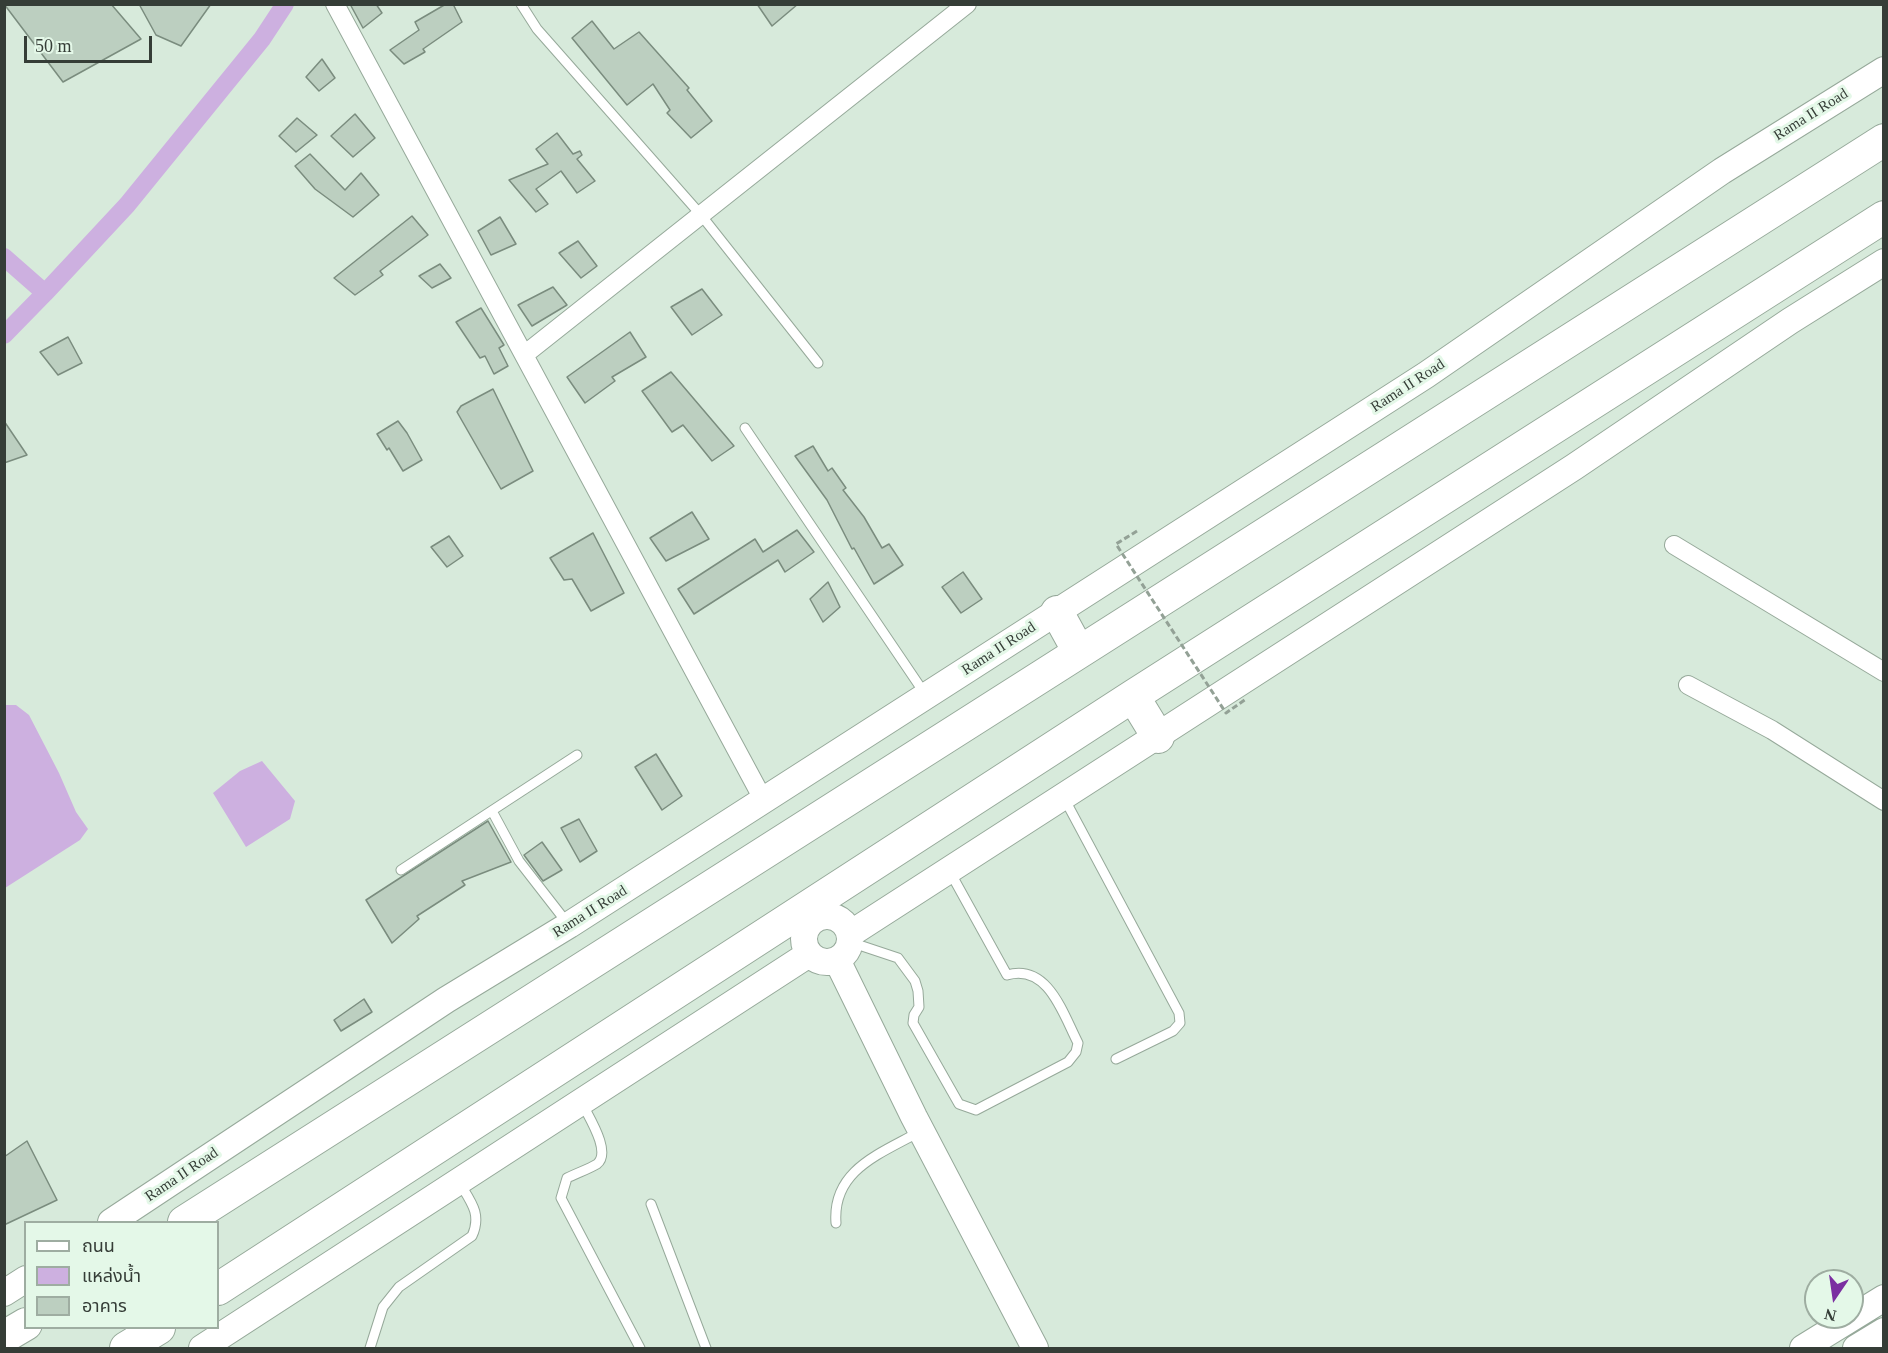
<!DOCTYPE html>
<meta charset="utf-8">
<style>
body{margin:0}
#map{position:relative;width:1888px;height:1353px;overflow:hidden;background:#d7eadb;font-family:"Times New Roman","Noto Sans Thai",serif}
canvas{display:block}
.frame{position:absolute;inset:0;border:6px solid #353d37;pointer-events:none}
.legend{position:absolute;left:24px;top:1221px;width:195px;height:108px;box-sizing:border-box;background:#e4f8e8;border:2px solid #9eada1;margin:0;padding:8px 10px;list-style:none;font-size:18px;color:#353d37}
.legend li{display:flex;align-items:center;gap:12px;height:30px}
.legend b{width:30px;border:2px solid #9eada1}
.north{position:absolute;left:1804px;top:1269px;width:60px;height:60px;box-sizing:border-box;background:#e4f8e8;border:2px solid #9eada1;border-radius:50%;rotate:193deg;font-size:16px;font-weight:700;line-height:24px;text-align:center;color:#353d37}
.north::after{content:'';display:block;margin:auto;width:21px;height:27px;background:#7b2fa1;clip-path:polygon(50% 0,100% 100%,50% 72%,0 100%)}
.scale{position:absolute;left:24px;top:36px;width:128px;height:27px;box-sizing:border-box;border:3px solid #353d37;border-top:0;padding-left:8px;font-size:18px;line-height:21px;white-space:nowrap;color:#353d37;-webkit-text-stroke:4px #e4f8e8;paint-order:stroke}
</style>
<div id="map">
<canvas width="1888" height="1353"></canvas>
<div class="frame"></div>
<ul class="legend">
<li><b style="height:8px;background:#fff"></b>ถนน</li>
<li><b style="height:16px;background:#cdb0e0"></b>แหล่งน้ำ</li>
<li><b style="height:16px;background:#bccfc0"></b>อาคาร</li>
</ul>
<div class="north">N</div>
<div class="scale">50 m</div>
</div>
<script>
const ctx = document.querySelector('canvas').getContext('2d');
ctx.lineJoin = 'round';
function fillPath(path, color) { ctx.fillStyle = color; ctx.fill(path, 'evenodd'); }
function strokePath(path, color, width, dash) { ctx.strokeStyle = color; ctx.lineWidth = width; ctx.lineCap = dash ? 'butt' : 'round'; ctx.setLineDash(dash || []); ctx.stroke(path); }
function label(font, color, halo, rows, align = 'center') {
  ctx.font = font + ' "Times New Roman",serif'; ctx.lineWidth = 6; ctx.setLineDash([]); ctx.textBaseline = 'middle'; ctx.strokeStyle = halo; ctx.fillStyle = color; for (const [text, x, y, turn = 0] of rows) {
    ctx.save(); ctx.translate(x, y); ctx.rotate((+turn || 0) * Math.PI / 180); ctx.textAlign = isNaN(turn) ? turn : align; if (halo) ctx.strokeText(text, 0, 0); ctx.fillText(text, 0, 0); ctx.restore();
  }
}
const water = new Path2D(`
 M4,705H16L29,715L59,773L76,812L88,829L80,840L5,888Z
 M262,761L295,801L290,819L246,847L213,793L240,771Z`);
const canal = new Path2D(`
 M4,257L45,293L127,205L262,39L285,4
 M4,335L45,293`);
const building = new Path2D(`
 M4,4H111L141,39L63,82Z
 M139,4H211L181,46L156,35Z
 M350,4H376L382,13L363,28Z
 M446,4H453L462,22L423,49L425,52L404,64L390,50L419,30L415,22Z
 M757,4H798L772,26Z
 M592,21L614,49L639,32L689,88L687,90L712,121L691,138L667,113L670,110L653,84L627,105L572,38Z
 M322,59L335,78L319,91L306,77Z
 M355,114L375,138L353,157L331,136Z
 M297,118L317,135L296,152L279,136Z
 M557,133L573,154L580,151L582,155L577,159L595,181L577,193L561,171L536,189L548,204L536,212L509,180L548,164L536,149Z
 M310,154L345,190L361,173L379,195L353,217L315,189L295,166Z
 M412,216L428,235L380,271L383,275L355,295L334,278Z
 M500,217L516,244L491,255L478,231Z
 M578,241L597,266L581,278L559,253Z
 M440,264L451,278L432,288L419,276Z
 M553,287L567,305L532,326L518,305Z
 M702,289L722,315L692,335L671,307Z
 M481,308L504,345L499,348L508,366L494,374L485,356L480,358L456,322Z
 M630,332L646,357L612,377L615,381L585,403L567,377Z
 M68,337L82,363L58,375L40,352Z
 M671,372L734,446L712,461L683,425L672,432L642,391Z
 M493,389L533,471L501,489L457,412L461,406Z
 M4,421L27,455L4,463Z
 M398,421L407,433L422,460L403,471L389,448L387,450L377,434Z
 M813,446L828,471L832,468L846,488L843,490L864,517L882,548L889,544L903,565L874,584L854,548L852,549L827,500L795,456Z
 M692,512L709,539L666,561L650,538Z
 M797,530L814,552L785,572L778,560L694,614L678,589L755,539L763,552Z
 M593,533L624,593L591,611L572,579L564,580L550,558Z
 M449,536L463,556L447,567L431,547Z
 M963,572L982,599L961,613L942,587Z
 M828,582L840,607L823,622L810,599Z
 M656,754L682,796L662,810L635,767Z
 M579,819L597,851L580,862L561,828Z
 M488,821L511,862L462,881L465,885L417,916L419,919L392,943L366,900Z
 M542,842L562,870L543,881L524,855Z
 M364,999L372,1012L341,1031L334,1020Z
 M27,1141L57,1200L4,1225V1157Z`);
const lane = new Path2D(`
 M521,4L537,29L701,215L818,363
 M745,428L925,694
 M1064,798L1179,1013L1180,1023L1173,1031L1116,1059
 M492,811L519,861L568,924
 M401,870L577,755
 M850,942L898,958L915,981L918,991L919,1007L914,1015L913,1023L959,1104L976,1110L1068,1062L1076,1052L1078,1043C1063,1014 1048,963 1007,975L950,872
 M582,1103C588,1116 612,1152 597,1164C591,1168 575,1174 567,1178L561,1198L640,1348
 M651,1204L706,1348
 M836,1223C832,1170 880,1154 919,1132
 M370,1348L383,1307L399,1287L472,1236C482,1214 471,1202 459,1182`);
const street = new Path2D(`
 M335,4L764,801
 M524,355L967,4
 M1674,545L1884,672
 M1688,685L1772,730L1884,801`);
const secondary = new Path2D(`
 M804 939a23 23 0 1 1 46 0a23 23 0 1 1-46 0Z
 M850,934L1574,467L1790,321L1884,262
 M837,960L914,1117L1035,1348
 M111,1222L446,1000L569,925L1426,375L1722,171L1884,70
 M4,1293L26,1279
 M202,1348L809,954
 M1803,1348L1884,1298
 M1856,1348L1884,1331`);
const highway = new Path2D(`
 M1057,612L1079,652
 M1133,696L1158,737
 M184,1222L1884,140
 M218,1289L1133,696L1884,217
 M4,1337L26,1324
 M126,1348L159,1328`);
const pathBridge = new Path2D(`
 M1137,531L1116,544L1226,713L1246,699`);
const streetNames = [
 ["Rama II Road",1811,115,-32],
 ["Rama II Road",1408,386,-33],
 ["Rama II Road",999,649,-33],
 ["Rama II Road",590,912,-32],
 ["Rama II Road",182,1175,-34]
];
fillPath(water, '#cdb0e0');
strokePath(canal, '#cdb0e0', 18);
fillPath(building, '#bccfc0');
strokePath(building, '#7a8c7e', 1.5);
strokePath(lane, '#96a99a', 11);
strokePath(street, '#96a99a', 20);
strokePath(secondary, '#96a99a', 28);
strokePath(highway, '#96a99a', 34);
strokePath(lane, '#fff', 9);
strokePath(street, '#fff', 18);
strokePath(secondary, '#fff', 26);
strokePath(highway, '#fff', 32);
strokePath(pathBridge, '#93a196', 3, [6, 3]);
label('15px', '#353d37', '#e4f8e8', streetNames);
</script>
